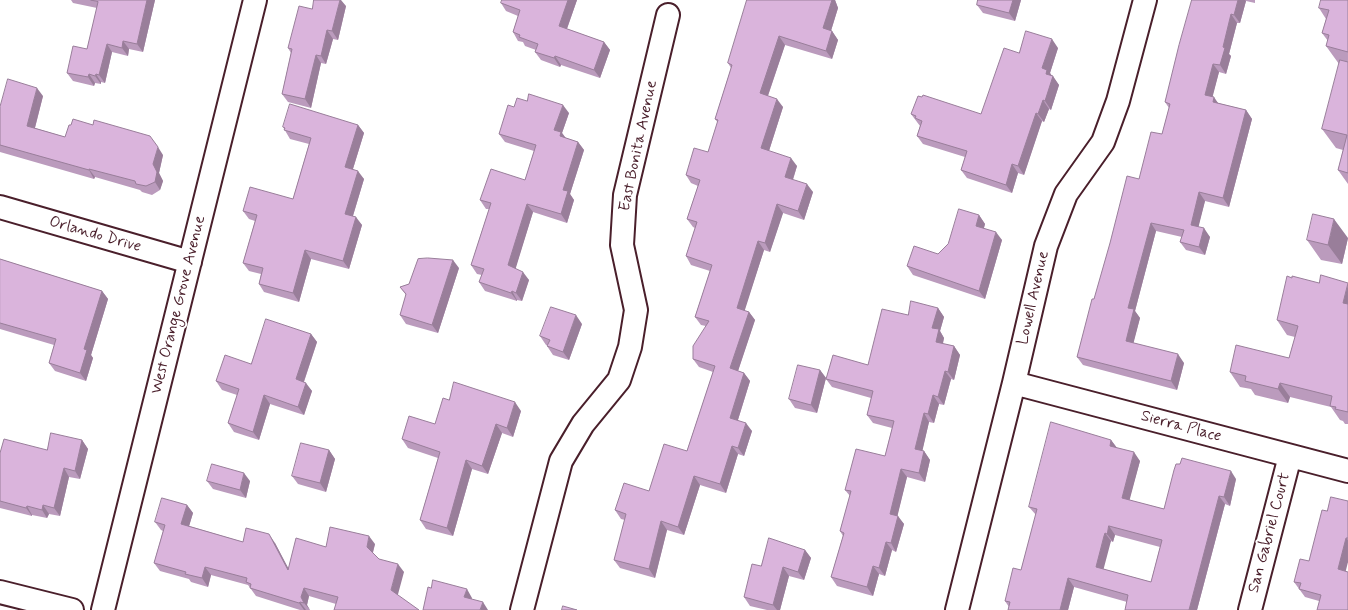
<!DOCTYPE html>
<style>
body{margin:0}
canvas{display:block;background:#fff}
</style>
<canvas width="1348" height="610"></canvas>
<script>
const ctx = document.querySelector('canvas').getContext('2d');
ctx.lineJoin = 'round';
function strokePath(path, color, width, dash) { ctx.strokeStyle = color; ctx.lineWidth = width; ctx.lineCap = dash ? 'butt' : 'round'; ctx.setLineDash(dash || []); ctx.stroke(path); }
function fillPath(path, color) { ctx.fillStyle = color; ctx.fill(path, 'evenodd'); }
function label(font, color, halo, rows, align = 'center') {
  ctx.font = font + ' Mynerve,sans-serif'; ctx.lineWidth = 4; ctx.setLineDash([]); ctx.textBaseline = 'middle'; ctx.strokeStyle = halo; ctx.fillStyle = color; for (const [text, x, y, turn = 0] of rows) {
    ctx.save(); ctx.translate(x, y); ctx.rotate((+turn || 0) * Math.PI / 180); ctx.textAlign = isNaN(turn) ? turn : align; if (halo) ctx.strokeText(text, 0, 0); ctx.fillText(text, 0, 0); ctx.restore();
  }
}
const minor = new Path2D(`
 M0,207L190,262
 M1014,383L1348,471
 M0,592L72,610
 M103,610L255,0
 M522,610L561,461L583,424L619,380L630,347L636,310L622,245L625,195L668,15
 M957,610L1014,383L1046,246L1066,194L1103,142L1118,101L1145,0
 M1250,610L1290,456`);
const wall = new Path2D(`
 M71,0H155L143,52L129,49L128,56L112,52L105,83L101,82V84L95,83L94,86L73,81L67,73L87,49L97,8L73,3Z
 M577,0L567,29L604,42L610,50L600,78L561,65L560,67L541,60L535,52L536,50L525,46L523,42L518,41L513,32L518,16L506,11L501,3Z
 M747,0H835L838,8L831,31H832L838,40L832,59L785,45L768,96L783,107L769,151L797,166L793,180L813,192L804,220L783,213L770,252L764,250L744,311L749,312L755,320L738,371L744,373L750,381L738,420L752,431L744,456L738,454L726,493L700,485L684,535L667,530L655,578L620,568L614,560L625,520L621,519L615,510L649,491L687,451L713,372L699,367L693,359L706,326L701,325L695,317L710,271L691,265L686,256L695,228L693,227L687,219L698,186L691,183L686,175L708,152L718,123L715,119L731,68L728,63Z
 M978,0H1021L1015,21L983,13L977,5Z
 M1192,0H1255V3L1246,1L1240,23H1237L1229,54L1231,56L1226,74L1219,72L1212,97L1218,103L1246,110L1252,119L1229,207L1205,201L1198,227L1210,237L1205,255L1186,250L1180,242L1182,237L1156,231L1135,311L1140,318L1133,343L1184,363L1177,390L1083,365L1077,357L1094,299L1139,179L1162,134L1169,108L1165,102Z
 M1348,0V184L1338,170L1343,150L1336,148L1322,129L1339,64L1326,46L1328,41L1322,33L1326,19L1319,8Z
 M346,6L338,40L333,39L326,64L321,63L311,108L288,102L282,94L291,53L288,48L312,9Z
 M1058,48L1050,73L1059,85L1051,110L1049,109L1044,122L1042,121L1024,175L1018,173L1012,193L967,178L961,170L965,157L923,144L917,136L920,126L911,114H981L1019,53Z
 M43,96L35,128L65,137L163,155L159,173L163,181L160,190L152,195L142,192L140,190L95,177L94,179L0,152V107Z
 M514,107L569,113L562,133L566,138L578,142L584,150L570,194L574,200L567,223L533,212L515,269L529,280L522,301L517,300V301L485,291L479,282L482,275L477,274L471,265L489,209H486L480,200L525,180L534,151L505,142L499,134Z
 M358,125L364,133L353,169L364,179L353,216L362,225L349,269L311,259L299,302L264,292L259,284L261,274L249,271L243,263L255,221L249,219L243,211L293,199L309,144L290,139L283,127Z
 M979,215L985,224L984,228L1002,240L985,299L913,275L907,266L938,254Z
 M1348,238L1342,264L1321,260L1307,240Z
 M0,259L102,291L108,299L91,355L93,358L86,381L55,371L49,363L54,345L0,329Z
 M459,268L438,333L406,324L400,315L406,295L400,287Z
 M1319,283L1348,285V424H1345L1343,421L1340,420L1331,407L1290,397L1288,403L1255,395L1251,389L1240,387L1230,372L1289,358L1295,337L1287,335L1277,320Z
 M938,308L944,317L940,331L944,338L943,344L954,346L960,355L954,380L951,379L944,405L939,404L934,423L929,422L922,451H924L930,460L925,482L907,477L897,516L904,524L896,552L892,550L885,576L879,574L873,596L837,586L831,577L843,536L840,531L850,496L845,490L885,456L892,428L873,423L867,415L871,398L832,387L826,379L868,365L908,315Z
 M582,324L569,360L553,355L547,346L548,345H546L540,336Z
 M311,334L317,342L304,382L312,391L304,415L270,404L259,440L234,432L228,423L237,395L222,390L216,381Z
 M820,370L826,378L817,413L795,408L789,399Z
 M521,411L513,437L502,433L488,474L472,469L453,536L426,529L420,520L438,458L408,448L402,439L435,424Z
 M82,440L88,449L80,479L69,477L60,516L49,514L47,518L32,515V516L0,508V453L47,450Z
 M1111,440L1117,448L1140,461L1129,500L1164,509L1236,479L1230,506L1225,504L1197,610L1127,602L1074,587L1068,610H1008L1009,607L1005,601L1021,570L1036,515L1029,507ZM1115,535L1160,547L1151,582L1103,569L1109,544L1111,541L1113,542Z
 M329,450L335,459L326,492L298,484L292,476Z
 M207,481H250L246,498L213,489Z
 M1348,501V562L1319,601L1305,597L1294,582L1309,561L1327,511Z
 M187,505L193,513L189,526L243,542L275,543L288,568L326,547L375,544L373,553L379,559L404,572L336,604L309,596L307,605L310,610H300L256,596L248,585L211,575L208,587L191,582L189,579L160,571L154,563L163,531L161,530L155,522Z
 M805,550L811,558L804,580L789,576L780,610H767L750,606L744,597L761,566Z`);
const shadedWall = new Path2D(`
 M147,0H155L143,52L137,44Z
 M340,0H341L346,6L338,40L332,31Z
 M568,0H577L565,34L559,26Z
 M832,0H835L838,8L829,37L823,28Z
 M1013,0H1021L1015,21L1009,13Z
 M1238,0H1245L1246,1L1240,23L1234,15Z
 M1231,14L1237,23L1229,54L1231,56L1226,74L1220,65L1223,47Z
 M327,30L333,39L326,64L321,56Z
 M832,31L838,40L832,59L826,51Z
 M779,36L785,45L766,101L760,93Z
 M1052,39L1058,48L1050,73L1053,78V76L1059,85L1051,110L1045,101L1042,68Z
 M123,41L129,49L128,56L122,48Z
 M604,42L610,50L600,78L594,70Z
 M107,44L112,52L105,83L99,75Z
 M316,55L321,63L311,108L305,99Z
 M555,56L561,65L560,67L554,58Z
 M1213,64L1219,72L1211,103L1205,95Z
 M89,74L95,83L94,86L88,77Z
 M96,74L101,82V84L95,76Z
 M37,88L43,96L33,135L27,126Z
 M1214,97L1220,106L1213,102Z
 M777,99L783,107L767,157L761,148Z
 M1043,100L1049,109L1044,122L1038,114Z
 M563,105L569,113L562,133L567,140L566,145L554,130Z
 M1246,110L1252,119L1229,207L1223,198Z
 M1036,113L1042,121L1024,175L1018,166Z
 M358,125L364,133L351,175L345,167Z
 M578,142L584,150L570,194L574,200L567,223L561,214L563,190Z
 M158,147L163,155L159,173L163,181L160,190L155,182L153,164Z
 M791,158L797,166L791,185L785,177Z
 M1012,164L1018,173L1012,193L1006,185Z
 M89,169L95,177L94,179L89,170Z
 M358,171L364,179L351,222L345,214Z
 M807,184L813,192L804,220L798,211Z
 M1199,192L1205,201L1197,233L1191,225Z
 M527,204L533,212L514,274L508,265Z
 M777,204L783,213L770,252L765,243Z
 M979,215L985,224L982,234L976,226Z
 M356,217L362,225L349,269L343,261Z
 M1334,219L1348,238L1342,264L1328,245Z
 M1151,223L1156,231L1135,311L1140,318L1132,349L1126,341L1128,308Z
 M1204,228L1210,237L1205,255L1199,247Z
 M996,232L1002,240L985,299L979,291Z
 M758,241L764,250L743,316L737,308Z
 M305,250L311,259L299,302L293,293Z
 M453,260L459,268L438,333L432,325Z
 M523,272L529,280L522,301L516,293Z
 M1348,285V310L1343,303Z
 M102,291L108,299L91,355L93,358L86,381L80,373L84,349Z
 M512,291L517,300V301L511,293Z
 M938,308L944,317L940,331L944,338L941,350L936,342L932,328Z
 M749,312L755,320L736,377L730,368Z
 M576,315L582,324L569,360L563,352Z
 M311,334L317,342L302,387L296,379Z
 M954,346L960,355L954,380L948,372Z
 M1178,354L1184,363L1177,390L1171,381Z
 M820,370L826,378L817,413L811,405Z
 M945,371L951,379L944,405L938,397Z
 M744,373L750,381L736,426L730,418Z
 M306,383L312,391L304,415L298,407Z
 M1280,383L1290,397L1288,403L1278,389Z
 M264,395L270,404L259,440L253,432Z
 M933,395L939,404L934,423L928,414Z
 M515,402L521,411L513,437L507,428Z
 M924,413L929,422L921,457L915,449Z
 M746,423L752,431L744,456L738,448Z
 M496,424L502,433L488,474L482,466Z
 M82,440L88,449L80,479L75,471Z
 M1111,440L1117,448L1110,446Z
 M732,446L738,454L726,493L720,484Z
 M329,450L335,459L326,492L320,483Z
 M924,451L930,460L925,482L919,473Z
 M1134,452L1140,461L1128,506L1122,498Z
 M466,460L472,469L453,536L447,528Z
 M64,468L69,477L60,516L54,508Z
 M901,469L907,477L896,522L890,514Z
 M1231,471L1236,479L1230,506L1224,497Z
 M244,473L250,481L246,498L240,490Z
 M694,476L700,485L684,535L678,527Z
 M1219,496L1225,504L1197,610H1189Z
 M43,505L49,514L47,518L42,510Z
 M187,505L193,513L187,533L181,524Z
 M27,506L32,515V516L26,508Z
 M898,516L904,524L896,552L891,543Z
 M661,521L667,530L655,578L649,569Z
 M1109,526L1115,535L1113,542L1107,534Z
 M1105,533L1111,541L1102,575L1096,567Z
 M269,534L275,543L294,579L288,570Z
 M369,536L375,544L372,555L367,547Z
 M1346,538L1348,540V562L1344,578L1338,569Z
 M886,542L892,550L885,576L879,568Z
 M805,550L811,558L804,580L798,572Z
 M398,564L404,572L397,598L391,590Z
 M873,566L879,574L873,596L867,587Z
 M205,567L211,575L208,587L202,578Z
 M783,567L789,576L780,610H777L773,605Z
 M1068,578L1074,587L1068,610H1060Z
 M304,588L309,596L307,605L310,610L304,603L301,597Z
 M467,589L472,598L470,605L464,597Z
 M300,602L306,610H304L299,603Z
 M483,602L488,610H480Z`);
const building = new Path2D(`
 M91,0H147L137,44L123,41L122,48L107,44L99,75L96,74L95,76L89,74L88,77L67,73L73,46L87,49L98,2Z
 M314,0H340L332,31L327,30L321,56L316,55L305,99L282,94L292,49L288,48L299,6L312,9Z
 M502,0H568L559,26L604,42L594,70L555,56L554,58L535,52L538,44L519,37L520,35L513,32L520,10L501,3Z
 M747,0H832L823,28L832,31L826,51L779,36L760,93L777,99L761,148L791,158L785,177L807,184L798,211L777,204L765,243L758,241L737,308L749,312L730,368L744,373L730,418L746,423L738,448L732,446L720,484L694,476L678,527L661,521L649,569L614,560L626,514L615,510L624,483L649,491L664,444L687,451L715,366L693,359V346L709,321L695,317L712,265L686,256L697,222L687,219L700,180L686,175L694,148L708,152L718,120L715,119L732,65L728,63Z
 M978,0H1013L1009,13L977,5Z
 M1192,0H1238L1234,15L1231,14L1223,47L1225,48L1220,65L1213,64L1205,95L1214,97L1213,102L1246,110L1223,198L1199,192L1191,225L1204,228L1199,247L1180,242L1184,230L1151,223L1128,308L1134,309L1126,341L1178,354L1171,381L1077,357L1092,299H1094L1110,243L1127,176L1139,179L1151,132L1162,134L1170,104L1165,102L1179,45Z
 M1321,0H1348V52L1326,46L1329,35L1322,33L1329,10L1319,8Z
 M1026,31L1052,39L1042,68L1047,70L1046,74L1053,76L1045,101L1043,100L1038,114L1036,113L1018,166L1012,164L1006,185L961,170L967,151L917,136L922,121L915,118L916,116L911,114L918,96L922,97L923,95L981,114L1004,48L1019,53Z
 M1340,60L1348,62V173L1338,170L1347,135L1322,129Z
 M8,79L37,88L27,126L65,137L69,125H71L73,119L93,125L94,120L150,136L158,147L153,164L157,172L155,182L146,186L136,184L135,181L89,169V170L0,145V107Z
 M529,94L563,105L554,130L561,132L560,136L578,142L563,190L568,191L561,214L527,204L508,265L523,272L516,293L512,291L511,293L479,282L484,269L471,265L491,203L480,200L491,169L525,180L536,145L499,134L508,105L514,107L517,98L527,101Z
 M290,104L358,125L345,167L358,171L345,214L356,217L343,261L305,250L293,293L259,284L263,268L243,263L257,215L243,211L250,187L293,199L311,138L284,130L285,128L283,127Z
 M959,209L979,215L976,226L996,232L979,291L907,266L914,246L938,254L948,244Z
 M1313,214L1334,219L1328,245L1307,240Z
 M428,258L453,260L432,325L400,315L406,294L400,287L409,284L418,259Z
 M0,259L102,291L84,349L87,350L80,373L49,363L56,339L0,323Z
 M1321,275L1348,283L1343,303L1348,304V412L1335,409L1336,407L1330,406L1332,396L1280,383L1278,389L1245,381L1246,376L1230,372L1236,345L1289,358L1298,326L1277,320L1287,276L1292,278V276L1319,283Z
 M911,301L938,308L932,328L939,329L936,342L954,346L948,372L945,371L938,397L933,395L928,414L924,413L915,449L924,451L919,473L901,469L890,514L898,516L891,543L886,542L879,568L873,566L867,587L831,577L844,533L840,531L851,491L845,490L856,449L885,456L894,421L867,415L873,391L826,379L833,355L868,365L882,309L908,315Z
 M551,307L576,315L563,352L547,346L550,340L540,336Z
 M266,319L311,334L296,379L306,383L298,407L264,395L253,432L228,423L239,389L216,381L225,355L251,364Z
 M798,365L820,370L811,405L789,399Z
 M454,382L515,402L507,428L496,424L482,466L466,460L447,528L420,520L440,452L402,439L409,416L435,424L443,398L449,400Z
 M1051,422L1111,440L1110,446L1134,452L1122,498L1164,509L1174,470L1176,464H1180L1182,458L1231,471L1224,497L1219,496L1189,610H1125L1128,595L1068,578L1060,610H1008L1010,602L1005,601L1013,568L1021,570L1037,509L1029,507ZM1109,526L1162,540L1151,582L1096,567L1104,536L1105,533L1107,534Z
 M51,433L82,440L75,471L64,468L54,508L43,505L42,510L27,506L26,508L0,501V453L4,439L47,450Z
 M301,443L329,450L320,483L292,476Z
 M212,464L244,473L240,490L207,481Z
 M1331,497L1348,501V538H1346L1338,569L1348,572V610H1317L1321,595L1299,589L1301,583L1294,582L1300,559L1309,561L1322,510L1327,511Z
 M162,498L187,505L181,524L243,542L246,528L269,534L288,570L296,538L326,547L330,527L369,536L367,547L379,559L398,564L391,590L419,610H334L338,597L304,588L301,597L304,603L300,602L299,603L250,588L251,584L246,582L247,578L205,567L202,578L185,574L186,572L154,563L165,525L155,522Z
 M769,538L805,550L798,572L783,567L773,605L744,597L752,564L761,566Z
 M433,580L467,589L464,597L483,602L480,610H423L428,587L431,588Z
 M563,606L577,610H562Z`);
const streetNames = [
 ["East Bonita Avenue",639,146,-78],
 ["Orlando Drive",95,235,16],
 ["Lowell Avenue",1034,298,-77],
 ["West Orange Grove Avenue",179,305,-76],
 ["Sierra Place",1181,427,15],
 ["San Gabriel Court",1270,533,-75]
];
strokePath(minor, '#4a1f2b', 26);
strokePath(minor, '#fff', 22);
fillPath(wall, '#bb9bbd');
fillPath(shadedWall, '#997e9a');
fillPath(building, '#dab4dc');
strokePath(building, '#997e9a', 1);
label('16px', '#4a1f2b', '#fff', streetNames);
</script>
